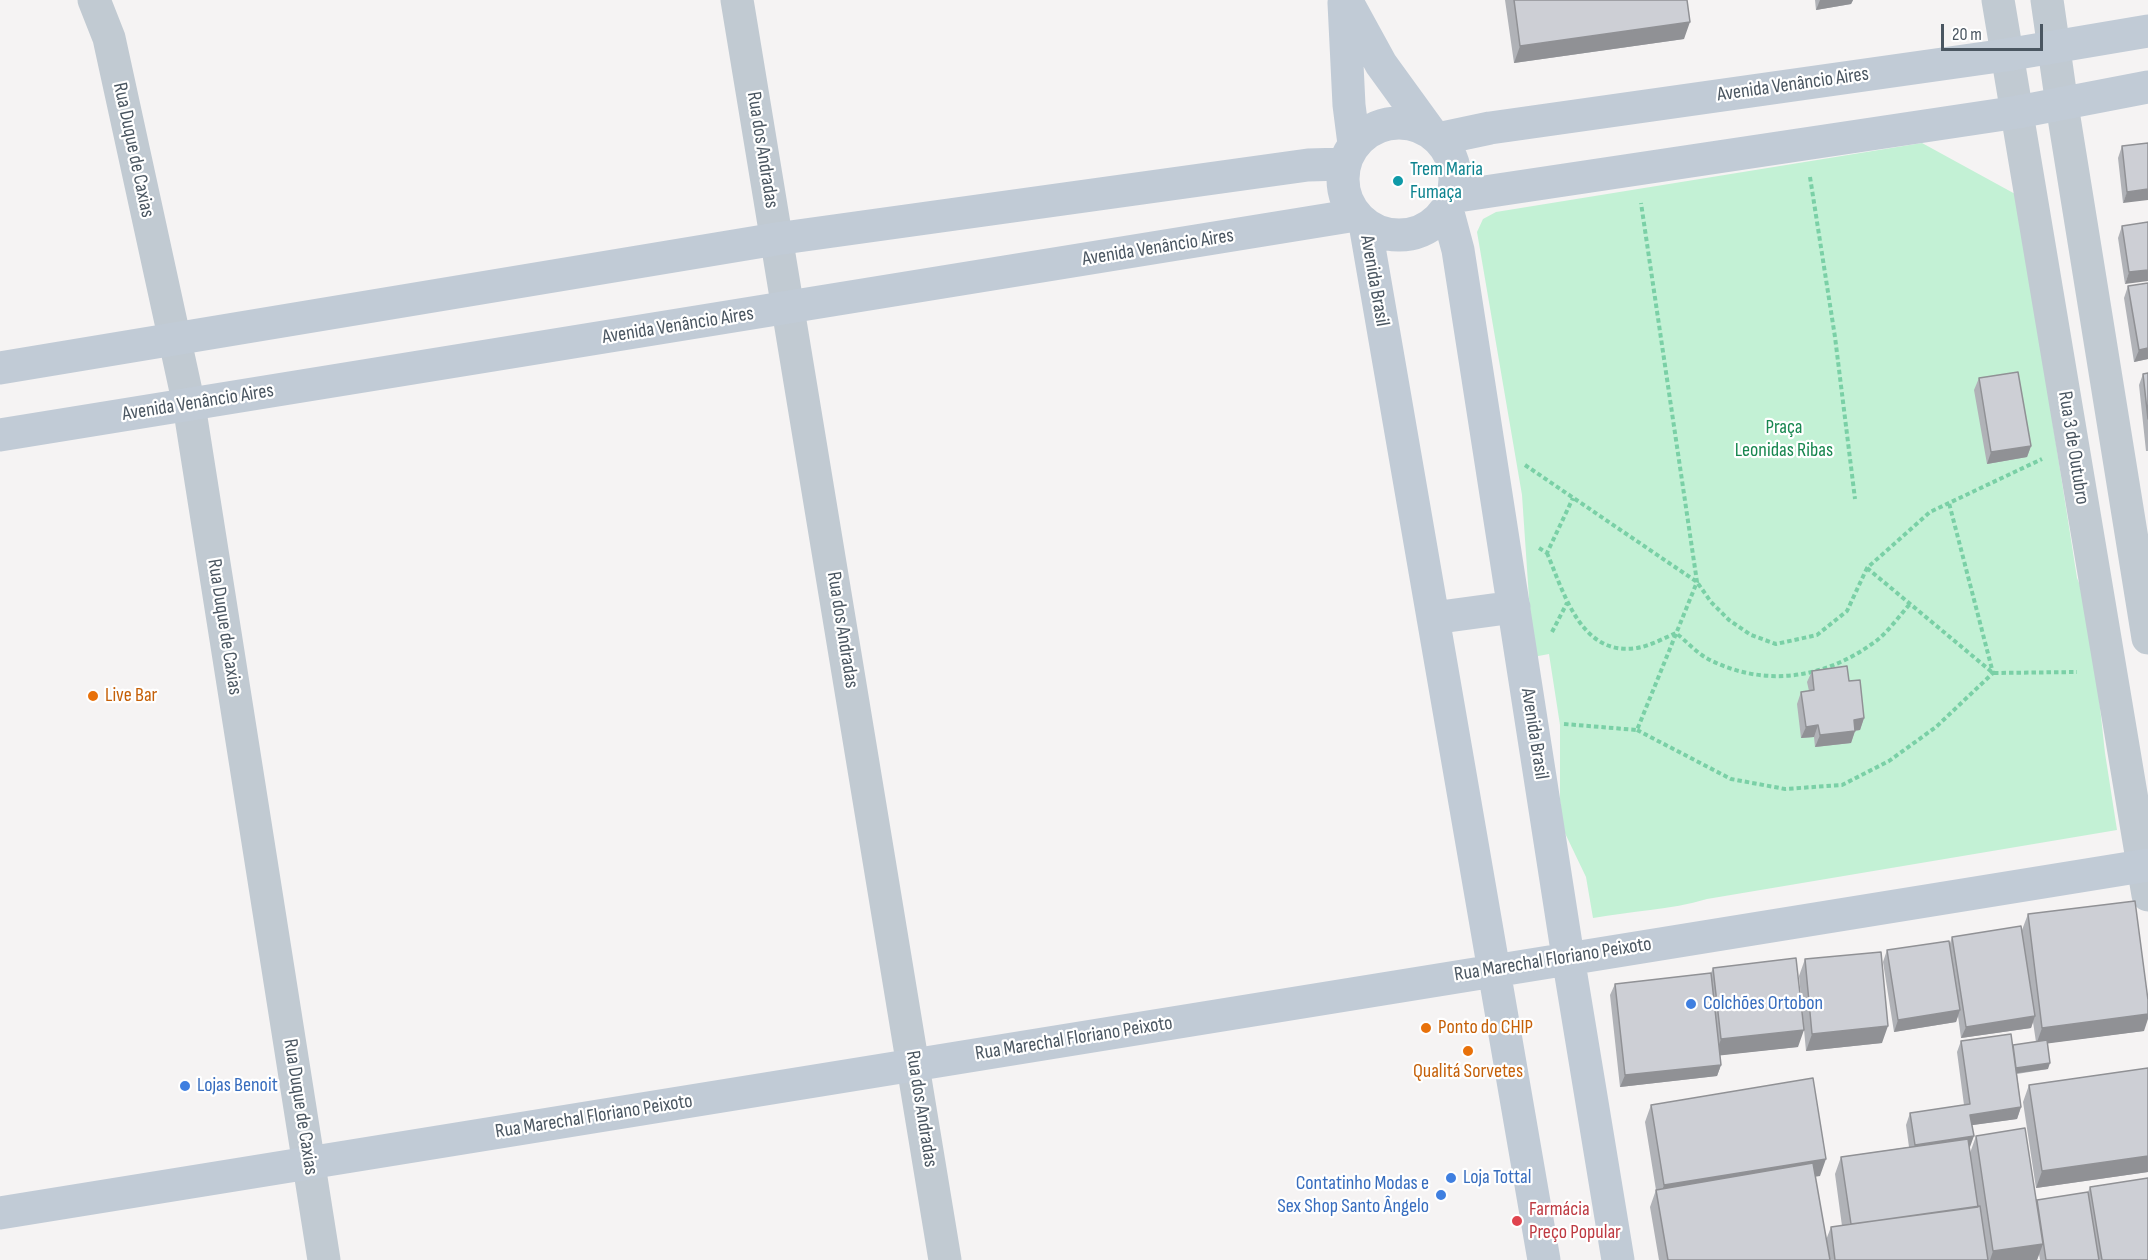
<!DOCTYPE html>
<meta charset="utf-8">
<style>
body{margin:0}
#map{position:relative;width:2148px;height:1260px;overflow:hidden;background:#f5f3f3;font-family:"Sofia Sans Condensed",sans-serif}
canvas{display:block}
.scale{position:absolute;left:1941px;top:24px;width:102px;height:27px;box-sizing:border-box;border:3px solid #4a5661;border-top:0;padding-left:8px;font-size:18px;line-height:21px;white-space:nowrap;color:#4a5661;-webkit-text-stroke:4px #fff;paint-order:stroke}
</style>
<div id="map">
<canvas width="2148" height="1260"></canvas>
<div class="scale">20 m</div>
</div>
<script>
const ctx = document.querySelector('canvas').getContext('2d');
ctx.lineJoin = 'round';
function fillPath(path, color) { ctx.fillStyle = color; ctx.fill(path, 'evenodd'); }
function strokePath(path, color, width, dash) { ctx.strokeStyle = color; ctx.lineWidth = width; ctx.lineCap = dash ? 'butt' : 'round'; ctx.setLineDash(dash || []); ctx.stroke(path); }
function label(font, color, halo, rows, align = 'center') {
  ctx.font = font + ' "Sofia Sans Condensed",sans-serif'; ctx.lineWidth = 4.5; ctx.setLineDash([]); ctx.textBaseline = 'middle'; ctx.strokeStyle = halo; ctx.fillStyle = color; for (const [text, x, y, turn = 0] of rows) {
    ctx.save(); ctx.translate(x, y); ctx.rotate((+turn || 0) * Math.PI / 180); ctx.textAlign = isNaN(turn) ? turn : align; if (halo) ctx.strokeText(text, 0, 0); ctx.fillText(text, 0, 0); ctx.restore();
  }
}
const green = new Path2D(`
 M1922,143L2017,195L2077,578L2089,607L2105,753L2117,830L1707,899C1670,910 1631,911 1593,918L1586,877L1563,829L1560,800V725L1549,654L1533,657L1522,495L1477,232L1483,219L1496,212Z`);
const path = new Path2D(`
 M1810,177L1835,337L1855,499
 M1525,465L1697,582L1711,602L1729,620L1751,635L1776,644L1817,635L1847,611L1867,568L1930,512L2042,459
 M1539,548L1547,553L1573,498
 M1547,553C1564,593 1581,657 1637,648C1650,646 1664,638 1676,633C1686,641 1697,653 1708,659C1765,688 1825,679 1876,641C1889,631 1899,616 1910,604
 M1867,568L1993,673L2077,672
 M1552,632L1567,603
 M1564,724L1637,730L1697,582L1641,203
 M1637,730L1731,779L1785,789L1842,785L1889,761L1936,727L1993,673L1949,503`);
const street = new Path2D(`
 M94,0L109,38L189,405L324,1260
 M737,0L945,1260
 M1998,0L2148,895
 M2047,0L2062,105L2148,638`);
const secondary = new Path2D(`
 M1346,0L1381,64L1431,133
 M1344,3L1349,105L1354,144
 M1343 179a56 56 0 1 1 112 0a56 56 0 1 1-112 0Z
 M1438,139L1490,128L2006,55L2148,31
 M1451,197L2018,112L2148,87
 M1447,209L1458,250L1568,957L1618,1260
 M1365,224L1544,1260
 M0,368L776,239L1308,165L1344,164
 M0,435L1356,215
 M1433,618L1514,607
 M0,1213L2148,865`);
const wall = new Path2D(`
 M1505,0H1687L1684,39L1514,63Z
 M1815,0H1853L1851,4L1816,10Z
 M2148,143L2123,203L2118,158L2122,146Z
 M2148,222L2125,284L2118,238L2122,226Z
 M2128,286L2148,359L2134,362L2124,298Z
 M2148,373V451H2146L2139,385L2143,374Z
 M1979,378L2031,446L2027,457L1987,464L1974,390Z
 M1812,671L1864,718L1860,730L1855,731L1851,743L1815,747L1814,737L1801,738L1797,704L1801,692L1809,691L1807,682Z
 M2028,914L2144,1031L2047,1043L2048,1069L2017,1074L2021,1107L2017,1119L1972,1125L1969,1147L1970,1153L1976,1136L2036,1201L2088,1192L2090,1187L2148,1260H2040L2039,1254L2037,1260H1659L1650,1207L1656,1190L1645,1122L1651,1105L1820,1176H1815L1826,1240L1831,1227L1842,1226L1835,1174L1841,1157L1909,1147L1906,1125L1910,1113L1964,1105L1957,1052L1961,1041L2013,1045L2036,1042L2033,1022L2031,1028L1961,1038L1958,1016L1956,1022L1894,1032L1883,962L1887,950L1950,943L1952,937L2022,930Z
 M1805,959L1882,1043L1806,1051L1799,976Z
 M1713,968L1798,1047L1720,1055L1721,1065L1717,1076L1620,1087L1610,995L1615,984L1711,973Z
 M2148,1068V1172L2036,1188L2023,1102L2029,1085Z`);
const shadedWall = new Path2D(`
 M1820,0H1853L1851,4L1816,10Z
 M1690,22L1684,39L1514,63L1520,46Z
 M2148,189V200L2123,203L2127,192Z
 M2148,270V281L2125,284L2129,272Z
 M2148,348V359L2134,362L2139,350Z
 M2031,446L2027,457L1987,464L1991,452Z
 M1864,718L1860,730L1849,731L1854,720Z
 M1818,725L1814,737L1801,738L1806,727Z
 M1855,731L1851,743L1815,747L1820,735Z
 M1960,1010L1956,1022L1894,1032L1898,1020Z
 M2148,1014V1019L2144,1031L2036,1045L2042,1028Z
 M2035,1016L2031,1028L1961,1038L1966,1027Z
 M1888,1026L1882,1043L1806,1051L1812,1034Z
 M1804,1030L1798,1047L1715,1056L1721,1039Z
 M2050,1063L2048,1069L2011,1074L2013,1068Z
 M1721,1065L1717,1076L1620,1087L1625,1075Z
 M2021,1107L2017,1119L1966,1126L1970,1115Z
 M1974,1136L1970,1147L1911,1157L1915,1145Z
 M2148,1156V1172L2036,1188L2042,1171Z
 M1826,1159L1820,1176L1658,1202L1664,1185Z
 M2043,1244L2037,1260H1990L1993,1251Z`);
const building = new Path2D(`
 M1514,0H1687L1690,22L1520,46Z
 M2148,143V189L2127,192L2122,146Z
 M2148,222V270L2129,272L2122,226Z
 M2148,283V348L2139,350L2128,286Z
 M2018,372L2031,446L1991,452L1979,378Z
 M2148,373V419L2143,374Z
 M1847,666L1849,681L1860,680L1864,718L1854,720L1855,731L1820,735L1818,725L1806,727L1801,692L1814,690L1812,671Z
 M2135,901L2148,1000V1014L2042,1028L2028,914Z
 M2021,926L2035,1016L1966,1027L1952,937Z
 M1949,941L1960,1010L1898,1020L1887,950Z
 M1881,952L1888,1026L1812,1034L1805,959Z
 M1796,958L1804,1030L1721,1039L1713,968Z
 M1711,973L1721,1065L1625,1075L1615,984Z
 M2011,1034L2021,1107L1970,1115L1974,1136L1915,1145L1910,1113L1970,1104L1961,1041Z
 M2047,1040L2050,1063L2016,1068L2013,1045Z
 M2148,1068V1156L2042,1171L2029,1085Z
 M1813,1078L1826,1159L1664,1185L1651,1105Z
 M2025,1128L2043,1244L1993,1251L1976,1136Z
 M1968,1139L1978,1207L1851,1224L1841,1157Z
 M1813,1163L1830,1260H1668L1656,1190Z
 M2148,1178V1260H2102L2090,1187Z
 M2088,1192L2099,1260H2046L2037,1200Z
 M1980,1206L1988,1260H1835L1831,1227Z`);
const markers = [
 [1398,181,6,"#0f9aa8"],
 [93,696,6,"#e8710a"],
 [1691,1004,6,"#3f7fe0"],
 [1426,1028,6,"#e8710a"],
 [1468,1051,6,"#e8710a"],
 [185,1086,6,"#3f7fe0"],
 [1451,1178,6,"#3f7fe0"],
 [1441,1195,6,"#3f7fe0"],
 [1517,1221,6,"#e0444e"]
];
const streetNames = [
 ["Avenida Venâncio Aires",1793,85,-8],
 ["Rua Duque de Caxias",133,150,78],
 ["Rua dos Andradas",762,150,81],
 ["Avenida Venâncio Aires",1158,248,-9],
 ["Avenida Brasil",1374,281,80],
 ["Avenida Venâncio Aires",678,326,-9],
 ["Avenida Venâncio Aires",198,403,-9],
 ["Rua 3 de Outubro",2073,448,81],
 ["Rua Duque de Caxias",224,627,81],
 ["Rua dos Andradas",842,630,81],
 ["Avenida Brasil",1534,734,81],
 ["Rua Marechal Floriano Peixoto",1553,960,-9],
 ["Rua Marechal Floriano Peixoto",1074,1039,-9],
 ["Rua Duque de Caxias",300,1107,81],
 ["Rua dos Andradas",921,1109,81],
 ["Rua Marechal Floriano Peixoto",594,1117,-9]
];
const cultureNames = [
 ["Trem Maria",1410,170],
 ["Fumaça",1410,193]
];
const parkNames = [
 ["Praça",1784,428],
 ["Leonidas Ribas",1784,451]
];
const foodNames = [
 ["Live Bar",105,696],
 ["Ponto do CHIP",1438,1028],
 ["Qualitá Sorvetes",1468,1072,"center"]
];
const shopNames = [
 ["Colchões Ortobon",1703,1004],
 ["Lojas Benoit",197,1086],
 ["Loja Tottal",1463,1178],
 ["Contatinho Modas e",1429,1184,"right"],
 ["Sex Shop Santo Ângelo",1429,1207,"right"]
];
const healthNames = [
 ["Farmácia",1529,1210],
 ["Preço Popular",1529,1233]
];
fillPath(green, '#c3f1d5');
strokePath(path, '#7ad0a6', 4, [4.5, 3]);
strokePath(street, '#c1cad2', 33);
strokePath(secondary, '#c1cbd6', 33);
fillPath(wall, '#b0b2b7');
fillPath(shadedWall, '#909195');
fillPath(building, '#cdcfd5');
strokePath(building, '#909195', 1.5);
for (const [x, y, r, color] of markers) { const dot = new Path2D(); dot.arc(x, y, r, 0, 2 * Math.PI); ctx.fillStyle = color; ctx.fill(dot); strokePath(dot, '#fff', 2); }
label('20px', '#4a5661', '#fff', streetNames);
label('20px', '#0d838f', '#fff', cultureNames, 'left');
label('20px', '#17864f', '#fff', parkNames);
label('20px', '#c56008', '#fff', foodNames, 'left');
label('20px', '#366cbe', '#fff', shopNames, 'left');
label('20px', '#be3a42', '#fff', healthNames, 'left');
</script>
